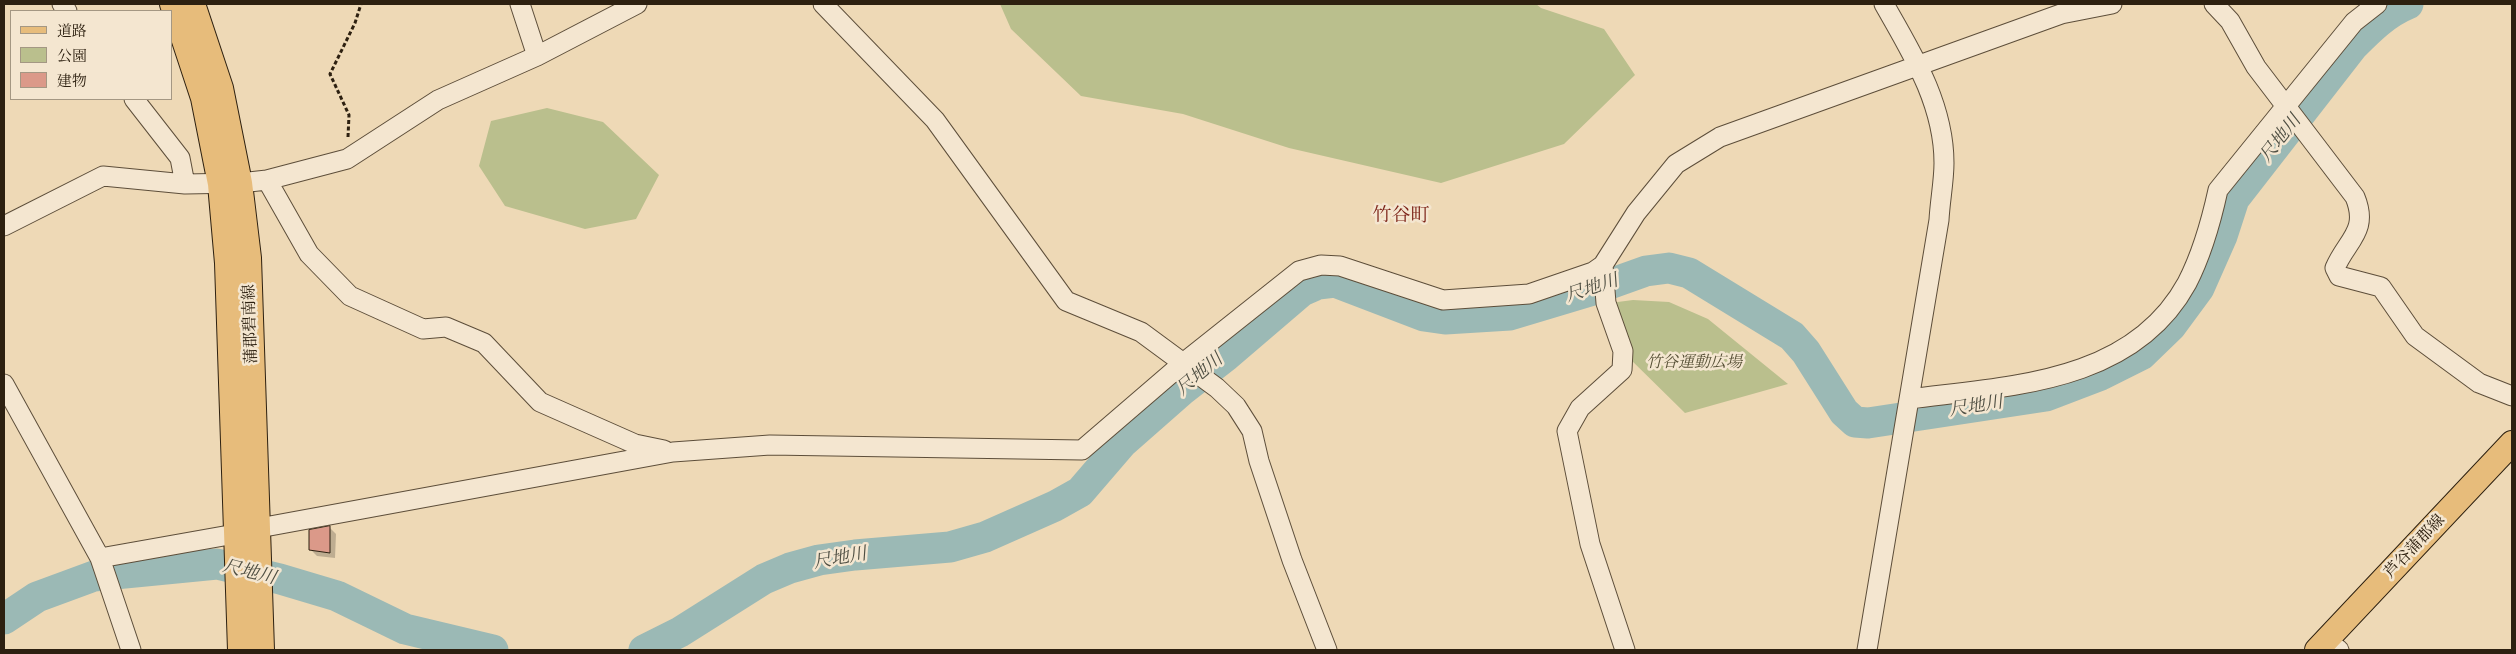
<!DOCTYPE html>
<meta charset="utf-8">
<style>
body{margin:0}
#map{position:relative;width:2516px;height:654px;overflow:hidden;background:#eed9b6;font-family:"Libre Bodoni","Noto Serif JP",serif}
canvas{display:block}
.frame{position:absolute;inset:0;border:5px solid #2d2010;pointer-events:none}
.legend{position:absolute;left:10px;top:10px;width:162px;height:90px;box-sizing:border-box;background:#f4e6d0;border:1px solid #a49783;margin:0;padding:6px 9px;list-style:none;font-size:15px;color:#2d2010}
.legend li{display:flex;align-items:center;gap:10px;height:25px}
.legend b{width:25px;border:1px solid #a49783}
</style>
<div id="map">
<canvas width="2516" height="654"></canvas>
<div class="frame"></div>
<ul class="legend">
<li><b style="height:6px;background:#e7bc7b"></b>道路</li>
<li><b style="height:14px;background:#babf8d"></b>公園</li>
<li><b style="height:14px;background:#db9989"></b>建物</li>
</ul>
</div>
<script>
const ctx = document.querySelector('canvas').getContext('2d');
ctx.lineJoin = 'round';
function fillPath(path, color) { ctx.fillStyle = color; ctx.fill(path, 'evenodd'); }
function strokePath(path, color, width, dash) { ctx.strokeStyle = color; ctx.lineWidth = width; ctx.lineCap = dash ? 'butt' : 'round'; ctx.setLineDash(dash || []); ctx.stroke(path); }
function label(font, color, halo, rows, align = 'center') {
  ctx.font = font + ' "Libre Bodoni","Noto Serif JP",serif'; ctx.lineWidth = 5; ctx.setLineDash([]); ctx.textBaseline = 'middle'; ctx.strokeStyle = halo; ctx.fillStyle = color; for (const [text, x, y, turn = 0] of rows) {
    ctx.save(); ctx.translate(x, y); ctx.rotate((+turn || 0) * Math.PI / 180); ctx.textAlign = isNaN(turn) ? turn : align; if (halo) ctx.strokeText(text, 0, 0); ctx.fillText(text, 0, 0); ctx.restore();
  }
}
const green = new Path2D(`
 M1000,4H1536L1541,8L1604,29L1635,75L1564,144L1441,183L1289,148L1183,114L1081,96L1011,29Z
 M547,108L603,122L659,175L636,219L585,229L505,206L479,166L491,121Z
 M1633,300L1669,302L1708,319L1788,384L1685,413L1626,355L1610,303Z`);
const shadow = new Path2D(`
 M330,528L336,534L335,558L317,556L311,550Z`);
const river = new Path2D(`
 M4,619L37,597L94,576L217,564L280,579L337,596L405,629L493,650
 M644,650L680,632L764,579L790,568L819,560L855,555L950,547L985,537L1055,506L1080,492L1123,442L1181,391L1226,356L1302,291L1318,284L1335,282L1424,316L1445,319L1510,315L1590,291L1646,271L1669,268L1689,273L1792,336L1806,352L1844,412L1855,422L1868,423L2046,396L2101,375L2141,355L2171,326L2199,288L2222,236L2234,199L2353,46C2370,29 2386,13 2408,4`);
const building = new Path2D(`
 M330,526V553L309,550V530Z`);
const path = new Path2D(`
 M348,137L349,115L330,74L355,23L361,4`);
const minor = new Path2D(`
 M62,4L67,11
 M520,4L537,56
 M823,4L935,120L1066,301L1141,332L1217,388L1236,406L1252,431L1259,461L1292,560L1327,650
 M2214,4L2230,21L2256,67L2355,197C2369,231 2347,240 2335,268L2339,276L2381,287L2415,336L2479,383L2512,396
 M134,99L180,158L185,184
 M267,180L309,254L350,296L423,329L446,327L484,343L540,402L635,444L664,450
 M4,226L103,176L185,184L240,183L267,180L347,159L438,100L537,56L637,4
 M1603,265L1606,303L1623,351L1622,370L1580,408L1567,431L1590,544L1625,650
 M4,384L100,558L131,650
 M1909,399C2008,386 2132,384 2187,283C2202,254 2211,222 2218,190L2354,22L2377,4
 M259,528L673,452L770,445L1082,450L1182,364L1299,271L1321,265L1340,266L1443,300L1529,294L1593,272L1603,265L1636,213L1676,164L1720,137L2061,14L2112,4
 M100,558L235,534
 M2328,642L2339,650
 M1867,650L1939,220C1940,201 1944,181 1944,163C1944,104 1912,53 1884,4`);
const major = new Path2D(`
 M172,4L203,98L220,184L227,263L240,650
 M193,4L221,88L240,183L249,258L262,650
 M2317,650L2512,443`);
const streetNames = [
 ["蒲郡碧南線",251,324,-92],
 ["芦谷蒲郡線",2415,547,-47]
];
const parkNames = [
 ["竹谷運動広場",1694,363]
];
const waterNames = [
 ["尺地川",2281,139,-52],
 ["尺地川",1592,289,-18],
 ["尺地川",1200,375,-40],
 ["尺地川",1976,407,-9],
 ["尺地川",840,559,-10],
 ["尺地川",249,573,14]
];
const quarterNames = [
 ["竹谷町",1401,216]
];
fillPath(green, '#babf8d');
fillPath(shadow, '#0003');
strokePath(river, '#9bb9b5', 31);
fillPath(building, '#db9989');
strokePath(building, '#2d2010', 1);
strokePath(minor, '#5d4e3a', 21);
strokePath(major, '#2d2010', 26);
strokePath(path, '#2d2010', 3, [4, 2.5]);
strokePath(minor, '#f4e6d0', 19);
strokePath(major, '#e7bc7b', 24);
label('16px', '#2d2010', '#f4e6d0', streetNames);
label('italic 16px', '#575036', '#f4e6d0', parkNames);
label('italic 18px', '#4e4e42', '#f4e6d0', waterNames);
label('19px', '#7a1f14', '#f4e6d0', quarterNames);
</script>
